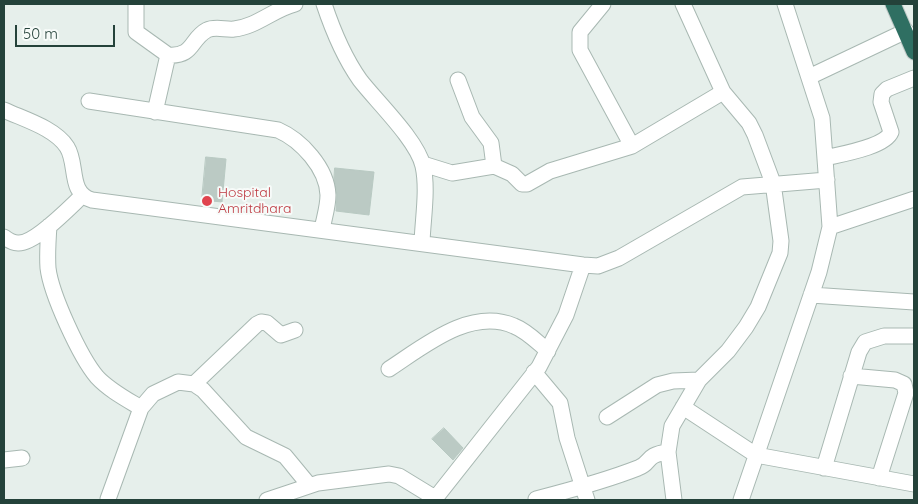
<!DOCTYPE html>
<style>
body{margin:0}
#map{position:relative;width:918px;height:504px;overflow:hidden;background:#e6efeb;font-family:Quicksand,sans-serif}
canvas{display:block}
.frame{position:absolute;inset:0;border:5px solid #24423a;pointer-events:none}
.scale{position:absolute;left:15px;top:25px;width:100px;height:22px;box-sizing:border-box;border:2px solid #24423a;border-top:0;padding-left:6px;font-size:15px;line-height:18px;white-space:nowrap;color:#24423a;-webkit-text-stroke:4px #f7fbf9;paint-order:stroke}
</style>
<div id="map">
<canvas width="918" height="504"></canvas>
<div class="frame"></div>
<div class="scale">50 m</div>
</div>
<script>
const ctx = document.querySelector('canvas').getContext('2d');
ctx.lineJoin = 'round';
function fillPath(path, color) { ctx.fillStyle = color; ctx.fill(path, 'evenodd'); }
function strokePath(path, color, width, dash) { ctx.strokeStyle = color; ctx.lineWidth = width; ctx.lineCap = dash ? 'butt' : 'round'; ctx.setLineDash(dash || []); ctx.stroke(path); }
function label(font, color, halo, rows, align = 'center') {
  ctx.font = font + ' Quicksand,sans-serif'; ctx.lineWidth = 4; ctx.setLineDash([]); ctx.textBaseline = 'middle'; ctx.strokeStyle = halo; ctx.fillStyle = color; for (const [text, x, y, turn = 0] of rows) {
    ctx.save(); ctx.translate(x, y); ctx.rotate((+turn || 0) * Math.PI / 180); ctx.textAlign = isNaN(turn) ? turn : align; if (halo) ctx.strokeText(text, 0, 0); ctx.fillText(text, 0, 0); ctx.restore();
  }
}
const building = new Path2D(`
 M206,157L226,159L222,202L202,200Z
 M335,168L374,172L369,215L336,211L337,195L334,178Z
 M444,428L463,448L453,460L432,439Z`);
const minor = new Path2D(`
 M136,4V32L168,55L155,112
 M324,4C333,31 343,56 360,80C377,102 417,140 423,166C428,189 423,218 422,242
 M603,4L580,32V50L632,146
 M168,55C194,57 190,39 207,30C215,26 226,30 234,29C256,27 274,9 295,4
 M809,77L906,31
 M458,80L472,117L491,143L494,166
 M89,101L278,130C301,140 327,168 328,195C328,207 324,218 322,230
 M4,110C23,119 55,128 67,147C78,164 68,193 92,200L583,265L598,266L619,258L742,187L827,180
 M825,158C842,154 885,147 891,132L881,102L882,94L887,89L914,78
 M423,164L452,173L494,166L512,174L522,184H527L550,171L632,146L723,92
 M49,226C48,240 47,254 48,268C51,294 80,357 97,377C109,390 126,399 141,408
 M830,227L914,199
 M4,237C8,240 12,243 18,243C35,244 70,207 83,195
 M811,295L914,302
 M389,369C423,347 470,307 514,326C527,331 537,342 548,351
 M534,372L560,403L567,438L587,500
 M851,376L895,380L904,384L906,393L879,478
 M194,384L257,324L261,322L267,323L281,335L295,330
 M683,407L756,455L914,484
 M607,417L657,385L673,381L699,380
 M4,460L22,458
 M824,468L859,352L865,342L884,336H914
 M108,499L141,408L153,394L178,382L194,384L203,390L246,437L285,456L309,485
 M536,499C571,490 605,481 638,468C652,463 644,455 668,452
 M267,500L318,483L389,474L399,476L435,498
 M434,500L539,367L566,315L583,265
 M674,500L668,452L672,426L699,380L728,351L746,327L758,307L780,253L781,241L773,183L755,135L749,123L723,92L683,4
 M741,500L819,272L830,227L822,118L785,4`);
const highway = new Path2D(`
 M893,4L914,52`);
const markers = [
 [207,201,6,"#e0444e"]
];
const healthNames = [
 ["Hospital",218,193],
 ["Amritdhara",218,209]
];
fillPath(building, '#bbcac4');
strokePath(building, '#b8c9c2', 1);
strokePath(minor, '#a8b8b2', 17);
strokePath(highway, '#c2cac8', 17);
strokePath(minor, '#fff', 15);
strokePath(highway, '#2f6f62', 15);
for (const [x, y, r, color] of markers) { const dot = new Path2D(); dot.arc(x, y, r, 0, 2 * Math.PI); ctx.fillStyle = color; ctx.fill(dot); strokePath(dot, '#f7fbf9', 2); }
label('14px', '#be3a42', '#f7fbf9', healthNames, 'left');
</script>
